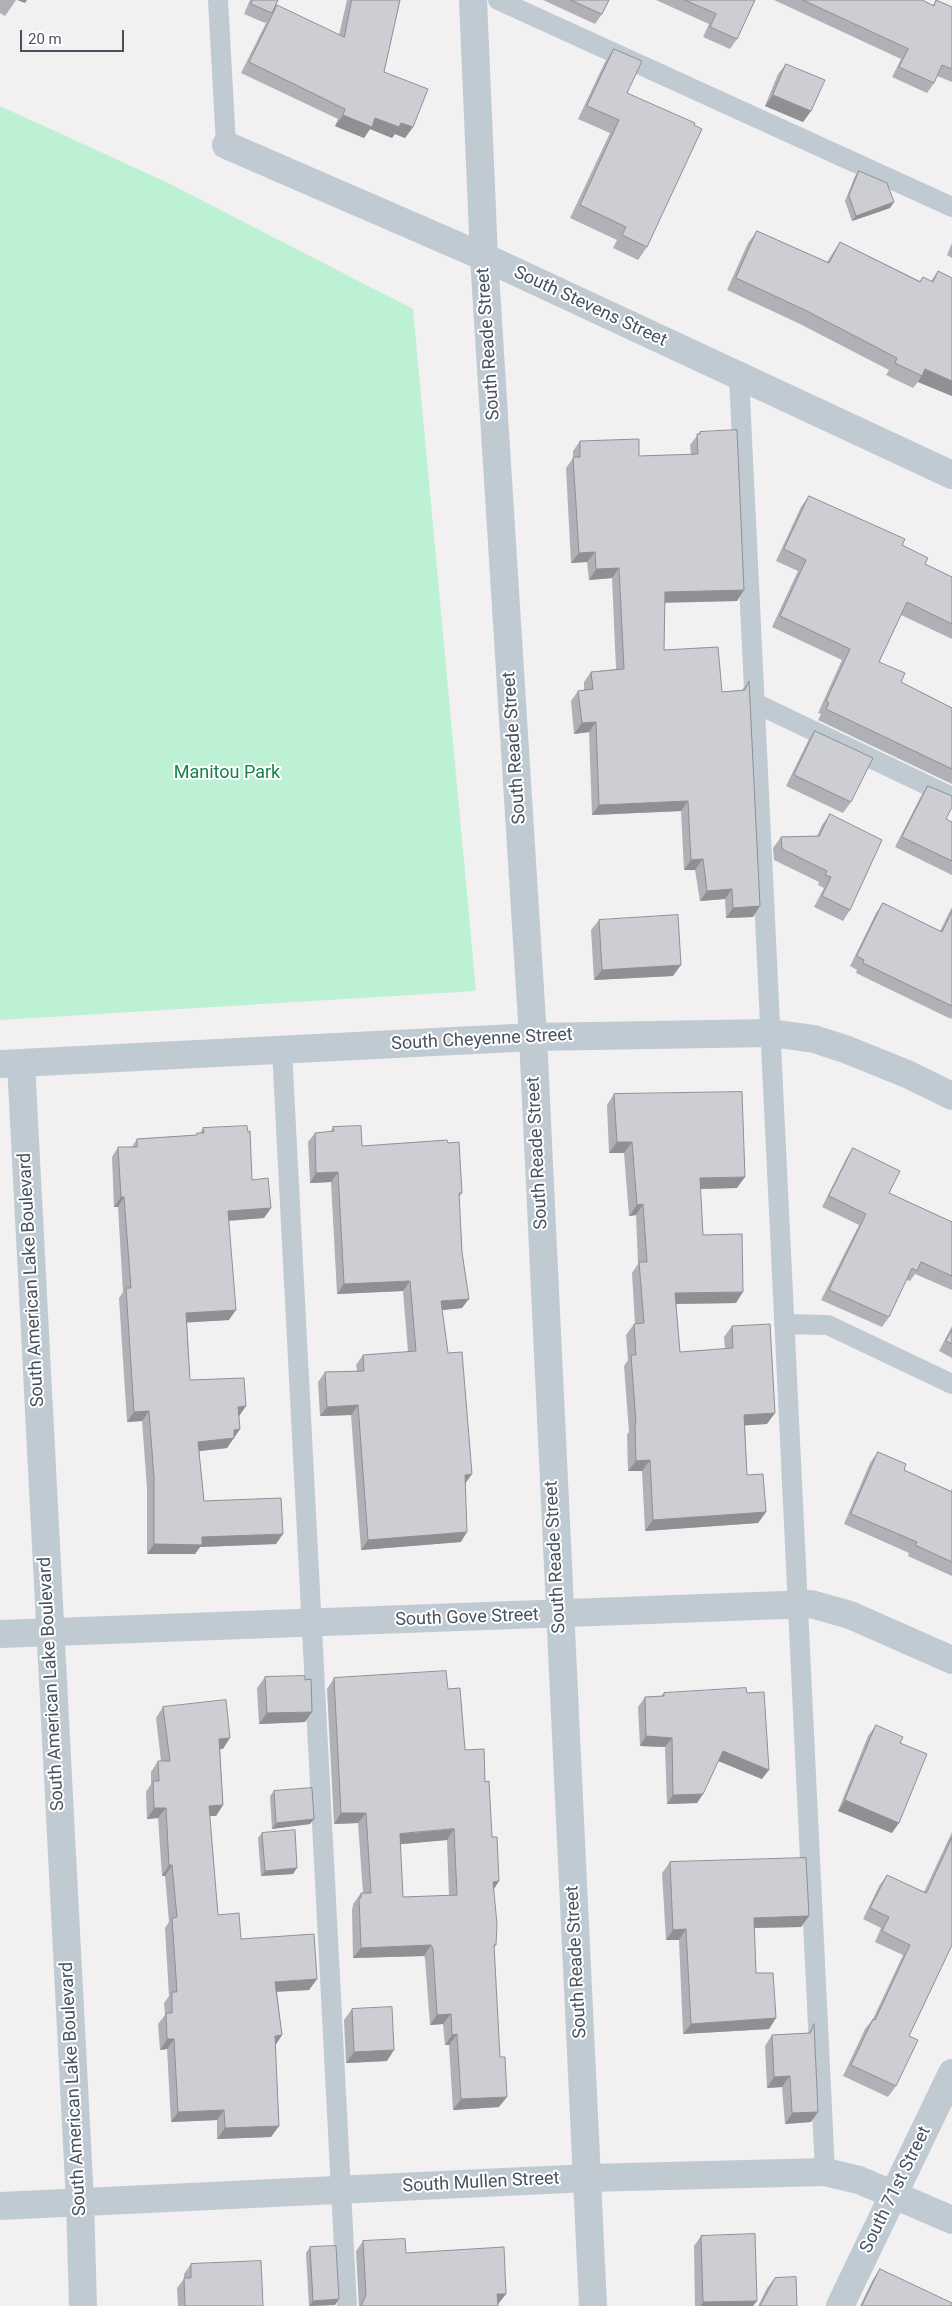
<!DOCTYPE html>
<style>
body{margin:0}
#map{position:relative;width:952px;height:2306px;overflow:hidden;background:#f2f0f0;font-family:Roboto,sans-serif}
canvas{display:block}
.scale{position:absolute;left:20px;top:30px;width:104px;height:22px;box-sizing:border-box;border:2px solid #47525e;border-top:0;padding-left:6px;font-size:15px;line-height:18px;white-space:nowrap;color:#47525e;-webkit-text-stroke:4px #fff;paint-order:stroke}
</style>
<div id="map">
<canvas width="952" height="2306"></canvas>
<div class="scale">20 m</div>
</div>
<script>
const ctx = document.querySelector('canvas').getContext('2d');
ctx.lineJoin = 'round';
function fillPath(path, color) { ctx.fillStyle = color; ctx.fill(path, 'evenodd'); }
function strokePath(path, color, width, dash) { ctx.strokeStyle = color; ctx.lineWidth = width; ctx.lineCap = dash ? 'butt' : 'round'; ctx.setLineDash(dash || []); ctx.stroke(path); }
function label(font, color, halo, rows, align = 'center') {
  ctx.font = font + ' Roboto,sans-serif'; ctx.lineWidth = 4; ctx.setLineDash([]); ctx.textBaseline = 'middle'; ctx.strokeStyle = halo; ctx.fillStyle = color; for (const [text, x, y, turn = 0] of rows) {
    ctx.save(); ctx.translate(x, y); ctx.rotate((+turn || 0) * Math.PI / 180); ctx.textAlign = isNaN(turn) ? turn : align; if (halo) ctx.strokeText(text, 0, 0); ctx.fillText(text, 0, 0); ctx.restore();
  }
}
const green = new Path2D(`
 M0,106L166,182L413,309L476,991L0,1020Z`);
const service = new Path2D(`
 M218,0L226,145
 M498,0L952,207
 M739,376L825,2172
 M755,703L952,797
 M282,1050L347,2306
 M784,1324L828,1325L952,1384`);
const minor = new Path2D(`
 M473,0L484,257L533,1037L593,2306
 M226,145L484,257L952,475
 M21,1063L80,2202L83,2306
 M0,1064L533,1037L771,1033L814,1039L845,1049L907,1074L952,1096
 M0,1634L811,1604L850,1615L952,1660
 M0,2206L588,2178L825,2172L859,2180L952,2220
 M840,2306L952,2073`);
const wall = new Path2D(`
 M0,0H16L5,16L0,13Z
 M250,0H278L275,8L339,35L347,0H400L384,72L413,127L405,138L395,134L392,138L370,129L364,138L335,126L338,119L241,73L267,21L265,23L244,14Z
 M543,0H609L602,14L595,24Z
 M656,0H755L737,39L730,49L703,37L709,24Z
 M774,0H922L933,5L936,0L952,7V82L937,76L934,83L927,93L892,77L901,59Z
 M614,49L627,93L647,247L638,260L613,248L617,240L570,218L610,133L578,119L605,62Z
 M786,64L811,111L803,122L765,106L778,74Z
 M859,171L890,208L852,221L845,201L855,176Z
 M757,231L827,262L832,254L840,242L920,281L923,277L931,281L938,271L952,278V396L918,382L913,388L886,375L889,370L798,323L727,290L748,243Z
 M952,243V258L947,255Z
 M700,432L744,590L737,601L665,602L664,650L722,692L742,690L749,681L753,917L726,918L725,899L700,901L695,870H684L681,811L592,815L589,732L574,734L571,701L578,691L584,690V682L591,672L616,669L612,578L589,580L587,562L571,563L566,468L573,458V451L580,441L639,456L691,455L690,445Z
 M809,496L902,545L925,564L952,577V639L901,615L879,662L901,682L952,708V784L818,720L821,714L818,713L842,660L772,627L798,571L776,561L801,507Z
 M815,731L851,802L843,813L786,786L808,741Z
 M928,786L946,819L952,822V875L895,847L921,796Z
 M830,814L850,910L843,921L814,907L824,888L818,885L819,882L774,860L773,848L781,837L817,836L822,825Z
 M883,903L940,931L952,907V1017L951,1019L856,973L857,970L850,966L876,913Z
 M599,920L673,976L594,980L591,930Z
 M614,1094L737,1188L700,1189L703,1235L736,1303L676,1304L680,1352L725,1349L724,1337L732,1326L767,1424L745,1425L747,1475L766,1512L758,1523L645,1531L642,1471H628L627,1434L629,1432L624,1366L628,1360L626,1335L634,1324H635L632,1273L638,1264L636,1215L629,1216L624,1153H609L607,1105Z
 M333,1127L362,1146L448,1143L462,1193L459,1197L462,1308L442,1310L466,1483L461,1542L361,1550L351,1415L320,1416L318,1382L325,1372L357,1371L356,1365L363,1355L408,1352L403,1291L337,1294L331,1182L310,1183L308,1142L315,1133L330,1132Z
 M203,1128L252,1180L271,1208L264,1218L229,1221V1320L187,1322L190,1380L246,1406L239,1416L240,1429L227,1448L199,1451L204,1501L276,1544L200,1547L195,1554H147V1488L142,1421L127,1422L119,1298L123,1292L118,1207H114L112,1157L118,1147H132L137,1139L196,1135L197,1133H200Z
 M853,1148L889,1193L952,1222V1290L915,1274L910,1281L906,1280L889,1317L882,1327L821,1300L859,1225L822,1207L846,1159Z
 M952,1326V1358L939,1351Z
 M878,1452L904,1470L951,1491L952,1488V1576L908,1556L909,1553L844,1524L870,1463Z
 M265,1677L305,1722L259,1724L257,1688Z
 M334,1678L448,1689L465,1750L485,1782L492,1837L499,1881L493,1890L496,1945L494,1948L499,2107L453,2110L449,2045H445L443,2024L430,2025L425,1959L424,1956L353,1958L352,1909L353,1906V1904L361,1893H363L358,1823L334,1824L327,1689ZM447,1840L449,1896L403,1897L400,1844Z
 M664,1693H747L762,1779L718,1761L703,1794L697,1803L667,1804L665,1747L640,1746L638,1707L645,1697L661,1696Z
 M163,1707L223,1749H220L223,1805L216,1816H209L218,1915L241,1939L317,1979L309,1990L277,1992L282,2035L275,2045L279,2126L271,2137L217,2139V2120L171,2122L167,2049L160,2050L158,2024L165,2015L164,2003L169,1996L165,1928L169,1922L165,1876H162L158,1818L147,1819L146,1792L151,1784V1772L158,1761H161L156,1718Z
 M876,1725L900,1743L892,1833L838,1811L868,1736Z
 M274,1791L314,1819L310,1824L272,1829L270,1796Z
 M952,1832V1945L909,2036L896,2086L888,2097L843,2076L865,2029L873,2019L903,1955L875,1942L881,1928L863,1919L879,1886L887,1875L924,1892Z
 M262,1833L293,1874L261,1876L258,1838Z
 M670,1862L809,1916L801,1927L754,1928L756,1973L776,2018L769,2029L683,2034L679,1940H666L662,1873Z
 M352,2009L387,2061L346,2063L344,2020Z
 M814,2024L811,2122L785,2124L782,2087L767,2088L765,2046L772,2035L808,2033Z
 M701,2236L753,2306H695L694,2246Z
 M363,2241L406,2253L506,2294L498,2304V2306H359L356,2251Z
 M310,2247L339,2299L335,2305L309,2306L306,2253Z
 M191,2264L263,2306H178L177,2288L184,2279V2274Z
 M880,2269L952,2306H860L872,2281Z
 M775,2278L797,2306H758L767,2288Z`);
const shadedWall = new Path2D(`
 M17,0H27L25,3Z
 M773,95L811,111L803,122L765,106Z
 M343,115L375,118L401,123L413,127L405,138L395,134L392,138L370,129L364,138L335,126Z
 M894,202L890,208L852,221L856,216Z
 M925,369L952,381V396L918,382Z
 M595,552L587,562L571,563L579,553Z
 M619,568L612,578L589,580L596,569Z
 M744,590L737,601L658,603L665,592Z
 M596,722L589,732L574,734L582,723Z
 M688,801L681,811L592,815L599,805Z
 M703,859L695,870H684L691,860Z
 M732,889L725,899L700,901L707,891Z
 M760,906L753,917L726,918L733,908Z
 M681,965L673,976L594,980L602,970Z
 M617,1142H632L624,1153H609Z
 M338,1172L331,1182L310,1183L316,1173Z
 M745,1177L737,1188L692,1189L700,1178Z
 M121,1197H124L118,1207H114Z
 M643,1204L636,1215L629,1216L637,1205Z
 M271,1208L264,1218L222,1221L228,1211Z
 M410,1281L403,1291L337,1294L344,1284Z
 M743,1292L736,1303L668,1304L675,1293Z
 M469,1299L462,1308L434,1311L441,1301Z
 M236,1310L229,1320L180,1323L186,1313Z
 M358,1405L351,1415L320,1416L327,1407Z
 M246,1406L239,1416L238,1407Z
 M149,1411L142,1421L127,1422L134,1412Z
 M775,1413L767,1424L737,1426L744,1415Z
 M240,1429L227,1448L191,1452L198,1442L234,1430Z
 M650,1460L642,1471H628L636,1461Z
 M472,1474L465,1484V1475Z
 M766,1512L758,1523L645,1531L653,1520Z
 M467,1532L461,1542L361,1550L368,1540Z
 M283,1534L276,1544L200,1547L195,1554H147L154,1544L202,1537Z
 M312,1712L305,1722L259,1724L267,1713Z
 M646,1736L672,1738L665,1747L640,1746Z
 M230,1738L223,1749L212,1750L219,1739Z
 M723,1751L769,1770L762,1779L716,1760Z
 M703,1794L697,1803L667,1804L673,1795Z
 M845,1800L899,1823L892,1833L838,1811Z
 M223,1805L216,1816H201L209,1806Z
 M154,1808H166L158,1818L147,1819Z
 M341,1813H366L358,1823L334,1824Z
 M314,1819L310,1824L272,1829L276,1823Z
 M454,1829L447,1840L392,1845L400,1834Z
 M169,1865H172L165,1876H162Z
 M297,1868L293,1874L261,1876L265,1871Z
 M499,1881L492,1892L493,1882Z
 M809,1916L801,1927L746,1928L754,1918Z
 M686,1929L679,1940H666L673,1930Z
 M431,1945L424,1956L353,1958L361,1948Z
 M317,1979L309,1990L268,1992L275,1982Z
 M451,2014L443,2024L430,2025L437,2015Z
 M776,2018L769,2029L683,2034L691,2024Z
 M457,2034L449,2045H445L452,2035Z
 M282,2035L275,2046V2036Z
 M167,2039H174L167,2049L160,2050Z
 M394,2050L387,2061L346,2063L354,2052Z
 M790,2076L782,2087L767,2088L774,2077Z
 M507,2097L499,2107L453,2110L461,2099Z
 M224,2110L217,2120L171,2122L178,2112Z
 M818,2112L811,2122L785,2124L792,2113Z
 M279,2126L271,2137L217,2139L225,2128Z
 M497,2294H506L498,2304H490Z
 M339,2299L335,2305L309,2306L313,2301Z
 M757,2301L753,2306H701L703,2302Z`);
const building = new Path2D(`
 M253,0H278L272,13L251,4Z
 M352,0H400L384,72L428,89L413,127L401,123L399,127L375,118L372,127L343,115L345,109L249,62L277,5L344,37Z
 M571,0H609L602,14Z
 M685,0H755L737,39L710,27L716,14Z
 M803,0H922L934,6L936,0L952,7V69L942,65L934,83L899,67L908,49Z
 M614,49L642,61L627,93L695,123L694,125L702,129L647,247L622,235L626,227L580,205L619,120L587,106Z
 M786,64L825,80L811,111L773,95Z
 M859,171L887,183L894,202L856,216L849,196Z
 M757,231L829,263L840,242L920,282L923,277L933,282L938,271L952,278V381L925,369L922,376L895,363L897,358L807,311L736,278Z
 M737,430L744,590L665,592L664,650L718,647L722,692L745,690L749,681L760,906L733,908L732,889L707,891L703,859L691,860L688,801L599,805L596,722L582,723L578,691L593,689L591,672L624,669L619,568L596,569L595,552L579,553L573,457H580V441L639,439V456L698,454L697,434H700V432Z
 M809,496L905,539L902,545L928,558L925,564L952,577V624L907,602L879,662L905,673L901,682L952,708V769L826,709L829,703L826,701L850,649L780,616L806,560L784,549Z
 M815,731L873,758L851,802L794,775Z
 M928,786L952,796V807L946,819L952,822V861L902,837Z
 M830,814L882,840L850,910L822,896L831,877L825,875L827,871L782,849L781,837L819,836Z
 M883,903L942,932L952,911V1006L863,963L864,960L857,956Z
 M678,915L681,965L602,970L599,920Z
 M742,1092L745,1177L700,1178L703,1235L742,1234L743,1292L675,1293L680,1352L733,1348L732,1326L770,1324L775,1413L744,1415L747,1475L763,1474L766,1512L653,1520L650,1460L636,1461L635,1424L636,1423L631,1355H636L634,1324L644,1323L639,1262H647L643,1204L637,1205L632,1142H617L614,1094Z
 M247,1126L248,1132L250,1131L252,1180L268,1178L271,1208L228,1211L236,1310L186,1313L190,1380L244,1378L246,1406L238,1407L240,1429L234,1430V1438L198,1442L204,1501L281,1498L283,1534L202,1537V1545L154,1544V1478L149,1411L134,1412L126,1288H131L124,1197H121L118,1147H137V1139L197,1135V1133H204L203,1128Z
 M361,1126L362,1146L447,1140L448,1143L459,1142L462,1193H459L462,1252L469,1299L441,1301L448,1353L462,1352L472,1474L465,1475L467,1532L368,1540L358,1405L327,1407L325,1372L364,1371L363,1355L416,1351L410,1281L344,1284L338,1172L316,1173L315,1133L334,1131L333,1127Z
 M853,1148L900,1171L889,1193L952,1222V1276L921,1262L917,1271L912,1268L889,1317L829,1290L866,1214L829,1196Z
 M952,1330V1344L946,1341Z
 M878,1452L906,1464L904,1470L952,1492V1562L915,1545L917,1542L851,1514Z
 M446,1671L448,1689L460,1688L465,1750L484,1749L485,1782L489,1781L492,1837H497L499,1881L493,1882L497,1924L496,1945H494L500,2057H505L507,2097L461,2099L457,2034L452,2035L451,2014L437,2015L433,1949L431,1945L361,1948L359,1898H361V1893H371L366,1813H341L334,1678ZM454,1829L457,1895L403,1897L400,1834Z
 M305,1676V1680L311,1679L312,1712L267,1713L265,1677Z
 M746,1688L747,1693L764,1692L769,1770L723,1751L703,1794L673,1795L672,1738L646,1736L645,1697L664,1696V1693Z
 M226,1700L230,1738L219,1739L223,1805L209,1806L218,1915L239,1913L241,1939L314,1934L317,1979L275,1982L282,2035L275,2036L279,2126L225,2128L224,2110L178,2112L174,2039H167L166,2013H172V1992H177L172,1918L177,1917L172,1865H169L166,1808H154L153,1781H159L158,1761H170L163,1707Z
 M876,1725L903,1737L900,1743L927,1754L899,1823L845,1800Z
 M312,1788L314,1819L276,1823L274,1791Z
 M295,1830L297,1868L265,1871L262,1833Z
 M952,1838V1945L909,2036L918,2040L896,2086L851,2065L873,2019L875,2020L910,1945L882,1931L889,1917L870,1908L887,1875L926,1893Z
 M806,1858L809,1916L754,1918L756,1973H773L776,2018L691,2024L686,1929L673,1930L670,1862Z
 M392,2007L394,2050L354,2052L352,2009Z
 M814,2024L818,2112L792,2113L790,2076L774,2077L772,2035L810,2033Z
 M755,2234L757,2301L703,2302L701,2236Z
 M405,2239L406,2253L504,2247L506,2294H497L498,2306H362V2304L366,2295L363,2241Z
 M336,2246L339,2299L313,2301L310,2247Z
 M261,2261L263,2306H185L184,2278H191V2264Z
 M880,2269L952,2303V2306H862Z
 M796,2277L797,2306H760L775,2278Z`);
const streetNames = [
 ["South Stevens Street",590,307,25],
 ["South Reade Street",489,344,-94],
 ["South Reade Street",515,748,-94],
 ["South Cheyenne Street",482,1040,-3],
 ["South Reade Street",538,1153,-93],
 ["South American Lake Boulevard",32,1280,-93],
 ["South Reade Street",556,1557,-93],
 ["South Gove Street",467,1618,-2],
 ["South American Lake Boulevard",52,1684,-93],
 ["South Reade Street",577,1962,-93],
 ["South American Lake Boulevard",74,2089,-93],
 ["South Mullen Street",481,2183,-3],
 ["South 71st Street",896,2190,-64]
];
const parkNames = [
 ["Manitou Park",227,773]
];
fillPath(green, '#bdf1d3');
strokePath(service, '#c0cad2', 20);
strokePath(minor, '#c0cad2', 28);
fillPath(wall, '#afb1b6');
fillPath(shadedWall, '#8f9094');
fillPath(building, '#ccced4');
strokePath(building, '#8f9094', 1);
label('18px', '#47525e', '#fff', streetNames);
label('18px', '#14824f', '#fff', parkNames);
</script>
